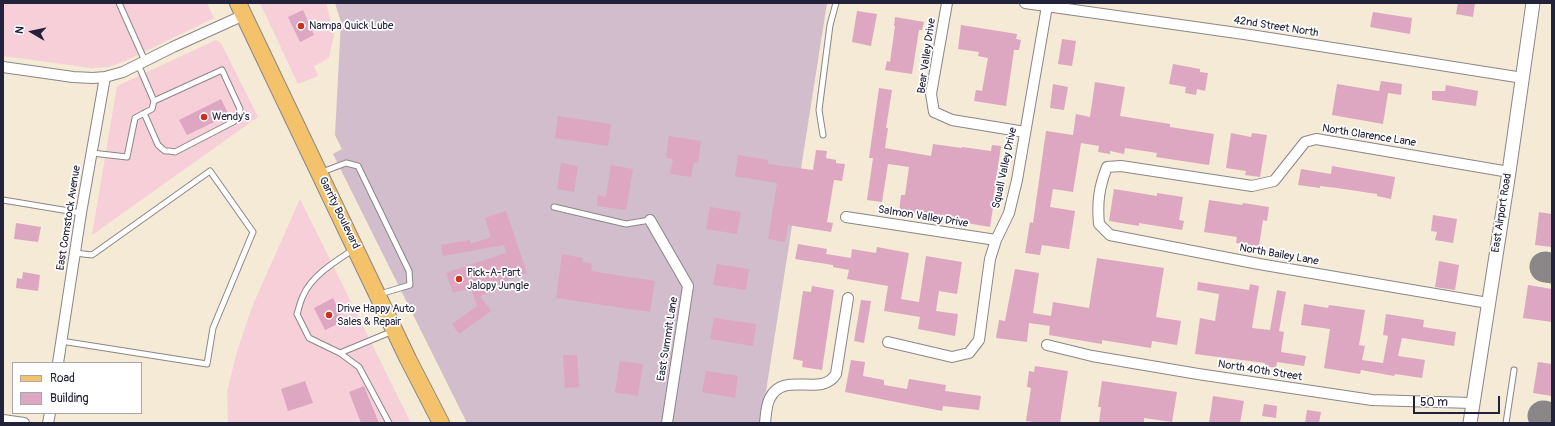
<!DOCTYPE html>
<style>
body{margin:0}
#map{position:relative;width:1555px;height:426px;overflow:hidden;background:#f4ead5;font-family:Pangolin,sans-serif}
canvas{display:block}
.frame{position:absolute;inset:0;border:4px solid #22223b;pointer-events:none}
.legend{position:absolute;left:12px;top:362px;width:130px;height:52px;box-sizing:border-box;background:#fff;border:1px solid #a7a7b1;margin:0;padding:5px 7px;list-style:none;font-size:12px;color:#22223b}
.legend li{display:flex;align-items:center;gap:8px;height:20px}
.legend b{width:20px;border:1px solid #a7a7b1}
.north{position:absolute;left:12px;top:12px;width:40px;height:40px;-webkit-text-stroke:3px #fff;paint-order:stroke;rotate:279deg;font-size:11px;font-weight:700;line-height:16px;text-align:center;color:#22223b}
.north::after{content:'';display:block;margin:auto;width:14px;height:18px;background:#22223b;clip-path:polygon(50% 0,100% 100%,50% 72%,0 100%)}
.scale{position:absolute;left:1413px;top:396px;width:87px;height:18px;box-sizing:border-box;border:2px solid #22223b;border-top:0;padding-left:5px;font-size:12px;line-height:14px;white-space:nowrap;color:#22223b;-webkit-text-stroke:3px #fff;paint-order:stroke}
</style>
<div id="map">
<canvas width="1555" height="426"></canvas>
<div class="frame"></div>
<ul class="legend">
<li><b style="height:5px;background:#f3c26a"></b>Road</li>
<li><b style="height:11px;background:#dda7c1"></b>Building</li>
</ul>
<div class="north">N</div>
<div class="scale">50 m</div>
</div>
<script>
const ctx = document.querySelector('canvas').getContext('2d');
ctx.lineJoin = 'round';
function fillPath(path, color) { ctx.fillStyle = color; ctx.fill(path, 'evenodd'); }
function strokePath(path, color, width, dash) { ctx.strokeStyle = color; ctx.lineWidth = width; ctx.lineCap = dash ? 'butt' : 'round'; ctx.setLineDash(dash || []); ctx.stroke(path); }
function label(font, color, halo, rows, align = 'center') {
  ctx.font = font + ' Pangolin,sans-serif'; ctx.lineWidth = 3.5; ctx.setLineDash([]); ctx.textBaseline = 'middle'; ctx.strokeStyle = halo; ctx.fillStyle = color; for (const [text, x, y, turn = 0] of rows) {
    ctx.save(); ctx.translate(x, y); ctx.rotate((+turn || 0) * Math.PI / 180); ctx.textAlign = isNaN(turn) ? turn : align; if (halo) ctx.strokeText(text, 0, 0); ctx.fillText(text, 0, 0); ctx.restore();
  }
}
const built = new Path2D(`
 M3,3H207L214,18L125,61L108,67L92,68L3,56Z
 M260,3H326L334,35L329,58L314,66L318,76L298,84Z
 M216,40L221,43L258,117L92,235L117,86Z
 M300,199L411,423H228L227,392L236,355L252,307Z`);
const industrial = new Path2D(`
 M335,3H827L761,423H467L333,154L342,149L335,135L341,22Z`);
const taxiway = new Path2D(`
 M1545,267L1552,268
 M1543,416L1552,418`);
const building = new Path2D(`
 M1458,3H1475L1473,17L1456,14Z
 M303,10L314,35L300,42L288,17Z
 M857,11L877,14L871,46L852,42Z
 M1373,12L1412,18L1410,34L1370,27Z
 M895,17L924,22L922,30H919L912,74L885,70L887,61L890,62L895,26H894Z
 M961,25L1017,34L1016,39L1021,40L1019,50H1014L1006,106L974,101L976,90L982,91L988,58L978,56L979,52L958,49Z
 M1062,39L1076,41L1072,66L1058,64Z
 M1173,64L1200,69V72L1208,73L1205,91L1197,89L1196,95L1185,93L1186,87L1169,84Z
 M1381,81L1402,84L1401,95L1388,93L1383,124L1332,115L1337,84L1379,91Z
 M1095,82L1125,87L1120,116L1170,124V127L1214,134L1209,165L1156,157L1157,153L1125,148L1124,154L1110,151V154L1098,152L1099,146L1081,143L1073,192L1053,189L1050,207L1075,211L1069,249L1042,245L1040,255L1025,253L1030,222L1033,223L1046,131L1073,135L1076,114L1090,117Z
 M1053,84L1068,87L1064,110L1050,108Z
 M1446,85L1478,91L1476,106L1432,100V91H1445Z
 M879,88L892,90L886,128H888L885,148L931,156L933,144L962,148V147L991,151L992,145L1001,146L993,201H994L990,227L955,221V218L917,212V214L899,212L901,195H905L909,167L888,164L882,202L867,200L873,158H869Z
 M221,99L229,115L187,135L179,120Z
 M558,116L611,124L608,146L555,138Z
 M1231,133L1251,137L1252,133L1267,135L1260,177L1245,175L1246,171L1226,168Z
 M669,136L701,141L698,163L694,162L691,177L670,174L673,159L666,158Z
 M816,150L827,151L826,158L836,160V163L845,164L842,181L834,180L827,222L833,223L831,232L788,225L785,242L768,239L777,183L735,176L738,155L768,160V164L813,170Z
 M561,163L578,166L574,192L557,189Z
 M611,165L633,169L626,210L597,206L598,195L606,197Z
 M1332,166L1395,177L1391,199L1377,196V194L1337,188L1320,186V188L1298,185L1301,169L1331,174Z
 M1114,189L1157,196V193L1183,197L1179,220L1184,221L1182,230L1139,223V226L1109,221Z
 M1209,200L1242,205L1243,203L1269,207L1267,221L1263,220L1259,246L1236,243L1237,237L1204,232Z
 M710,207L741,212L737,234L706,229Z
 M506,211L527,273L508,280L510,286L480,296L491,311L459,334L452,324L477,306L471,288L453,293L446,273L506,253L504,245L443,256L441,245L470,240L471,244L491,237L485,218Z
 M1539,212L1552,214V247L1535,245Z
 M1433,215L1457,219L1453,243L1435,240L1437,232L1431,231Z
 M16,223L41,227L38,242L14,239Z
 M798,244L827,249L826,254L851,258L852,249L876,253L877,247L909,253L901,299L919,302L926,256L962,262L957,294L939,291L936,311L958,314L955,336L918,329L920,317L884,311L888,286L847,279L849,270L833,267V265L795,259Z
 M562,254L583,258L582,262L592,264L591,271L655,281L650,312L556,298Z
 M1097,258L1164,268L1156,317L1181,321L1177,345L1152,341L1151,348L1102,340V344L1049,335L1050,326L1029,323L1027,342L996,338L999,320L1005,321L1015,269L1039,273L1033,313L1051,316L1053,302L1089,308Z
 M1439,261L1459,265L1455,290L1435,287Z
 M717,264L749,269L746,290L713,285Z
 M23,272L40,275L38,291L16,288L17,278L22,279Z
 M1198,282L1249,290L1250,284L1259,286L1252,328L1270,330L1277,290L1286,292L1279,331L1284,332L1281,352L1306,356L1304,366L1277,362L1276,368L1265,366V363L1195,354L1200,318L1215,321L1219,294L1197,290Z
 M1528,285L1552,289V322L1523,318Z
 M812,286L834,290L822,370L802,367L803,361L793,359L803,291L811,292Z
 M333,298L344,321L325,330L314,308Z
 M861,300L871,301L864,343L854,341Z
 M1304,304L1328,308L1329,305L1365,310L1359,345L1365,346L1362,360L1383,363L1388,336L1383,335L1386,314L1424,320L1423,327L1456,332L1454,346L1402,338L1398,356L1425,360L1422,378L1395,374L1394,376L1361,370L1360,374L1324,368L1330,329L1301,325Z
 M714,318L756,324L753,346L710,339Z
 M563,355H577L579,387L565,388Z
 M851,360L865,362L863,376L884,380V385L907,389L909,379L946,385L945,391L981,396L979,410L943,406L942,411L845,392Z
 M620,361L643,364L638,396L615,392Z
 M1538,362L1552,364V396L1533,393Z
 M1035,366L1068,371L1060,423H1041L1026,421L1031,388L1027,387L1029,371L1034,372Z
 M706,371L738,376L735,398L702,392Z
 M305,381L313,403L288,411L281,389Z
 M1102,381L1177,392L1172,422L1144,418V423H1099L1101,407H1098Z
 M364,386L379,423H361L349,392Z
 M1213,396L1244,401L1240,423H1209Z
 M1264,404L1277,406L1276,418L1262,416Z
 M1307,410L1321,412L1319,423H1305Z`);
const service = new Path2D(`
 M119,3L145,61
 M144,113L158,145L165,151H169L175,152L233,122L237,119L240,109L222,70L154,101
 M823,135L819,110L830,25L836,3
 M92,153L127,157L135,118L152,109L154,101L138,64
 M322,172L346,163L358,166L409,271L410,285L380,294
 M3,200L81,213
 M554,207L626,224L650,220
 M354,249C336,261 311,276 303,296C300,302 299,308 297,314L309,338L340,353L359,367L389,423
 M61,341L207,364L213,328L253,232L210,171L92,255L75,253
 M340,353L393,331
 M1506,423L1514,370`);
const minor = new Path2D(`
 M947,3L931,94L934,112L952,120L1025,132
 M1025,3L1244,34L1523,78
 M3,67L73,77L93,78L105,77L123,72L173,47L244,15
 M846,217L996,240
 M650,220L688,286L667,423
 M1488,303L1259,264L1110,235L1099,224C1097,203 1099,187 1107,167L1121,166L1252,186L1274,181L1305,142L1316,139L1509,172
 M888,342L952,357L969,353L979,340L990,259L996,240L1009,213L1017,180L1047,6
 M1047,345L1092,356L1198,374L1372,400L1472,403
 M58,363L81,213L105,77
 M3,420L24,423
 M48,423L50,413
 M765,423C766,415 766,405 770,398C784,370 822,398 836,374L848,298`);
const tertiary = new Path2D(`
 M1470,423L1509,172L1533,3`);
const primary = new Path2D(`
 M238,3L408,359L441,423`);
const markers = [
 [301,26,4,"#c8321e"],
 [204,117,4,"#c8321e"],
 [459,279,4,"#c8321e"],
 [329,315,4,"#c8321e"]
];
const poiNames = [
 ["Nampa Quick Lube",309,26],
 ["Wendy's",212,117],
 ["Pick-A-Part",467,273],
 ["Jalopy Jungle",467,286],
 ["Drive Happy Auto",337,309],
 ["Sales & Repair",337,322]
];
const streetNames = [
 ["42nd Street North",1276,27,9],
 ["Bear Valley Drive",927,56,-82],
 ["North Clarence Lane",1369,136,9],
 ["Squall Valley Drive",1005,168,-78],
 ["Garrity Boulevard",339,213,64],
 ["East Airport Road",1502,213,-81],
 ["Salmon Valley Drive",923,217,9],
 ["East Comstock Avenue",69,218,-81],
 ["North Bailey Lane",1279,255,10],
 ["East Summit Lane",668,339,-81],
 ["North 40th Street",1260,371,9]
];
fillPath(built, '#f6cfd9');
fillPath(industrial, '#d1bdcb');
strokePath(taxiway, '#8b8688', 31);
fillPath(building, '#dda7c1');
strokePath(service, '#8b8688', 7);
strokePath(minor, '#8b8688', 12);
strokePath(tertiary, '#8b8688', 15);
strokePath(primary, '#8b8688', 18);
strokePath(service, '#fff', 5);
strokePath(minor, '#fff', 10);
strokePath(tertiary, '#fff', 13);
strokePath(primary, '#f3c26a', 16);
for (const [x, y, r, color] of markers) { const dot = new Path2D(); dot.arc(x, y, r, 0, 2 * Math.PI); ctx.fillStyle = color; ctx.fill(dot); strokePath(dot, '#fff', 1.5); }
label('11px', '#22223b', '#fff', poiNames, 'left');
label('11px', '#22223b', '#fff', streetNames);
</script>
